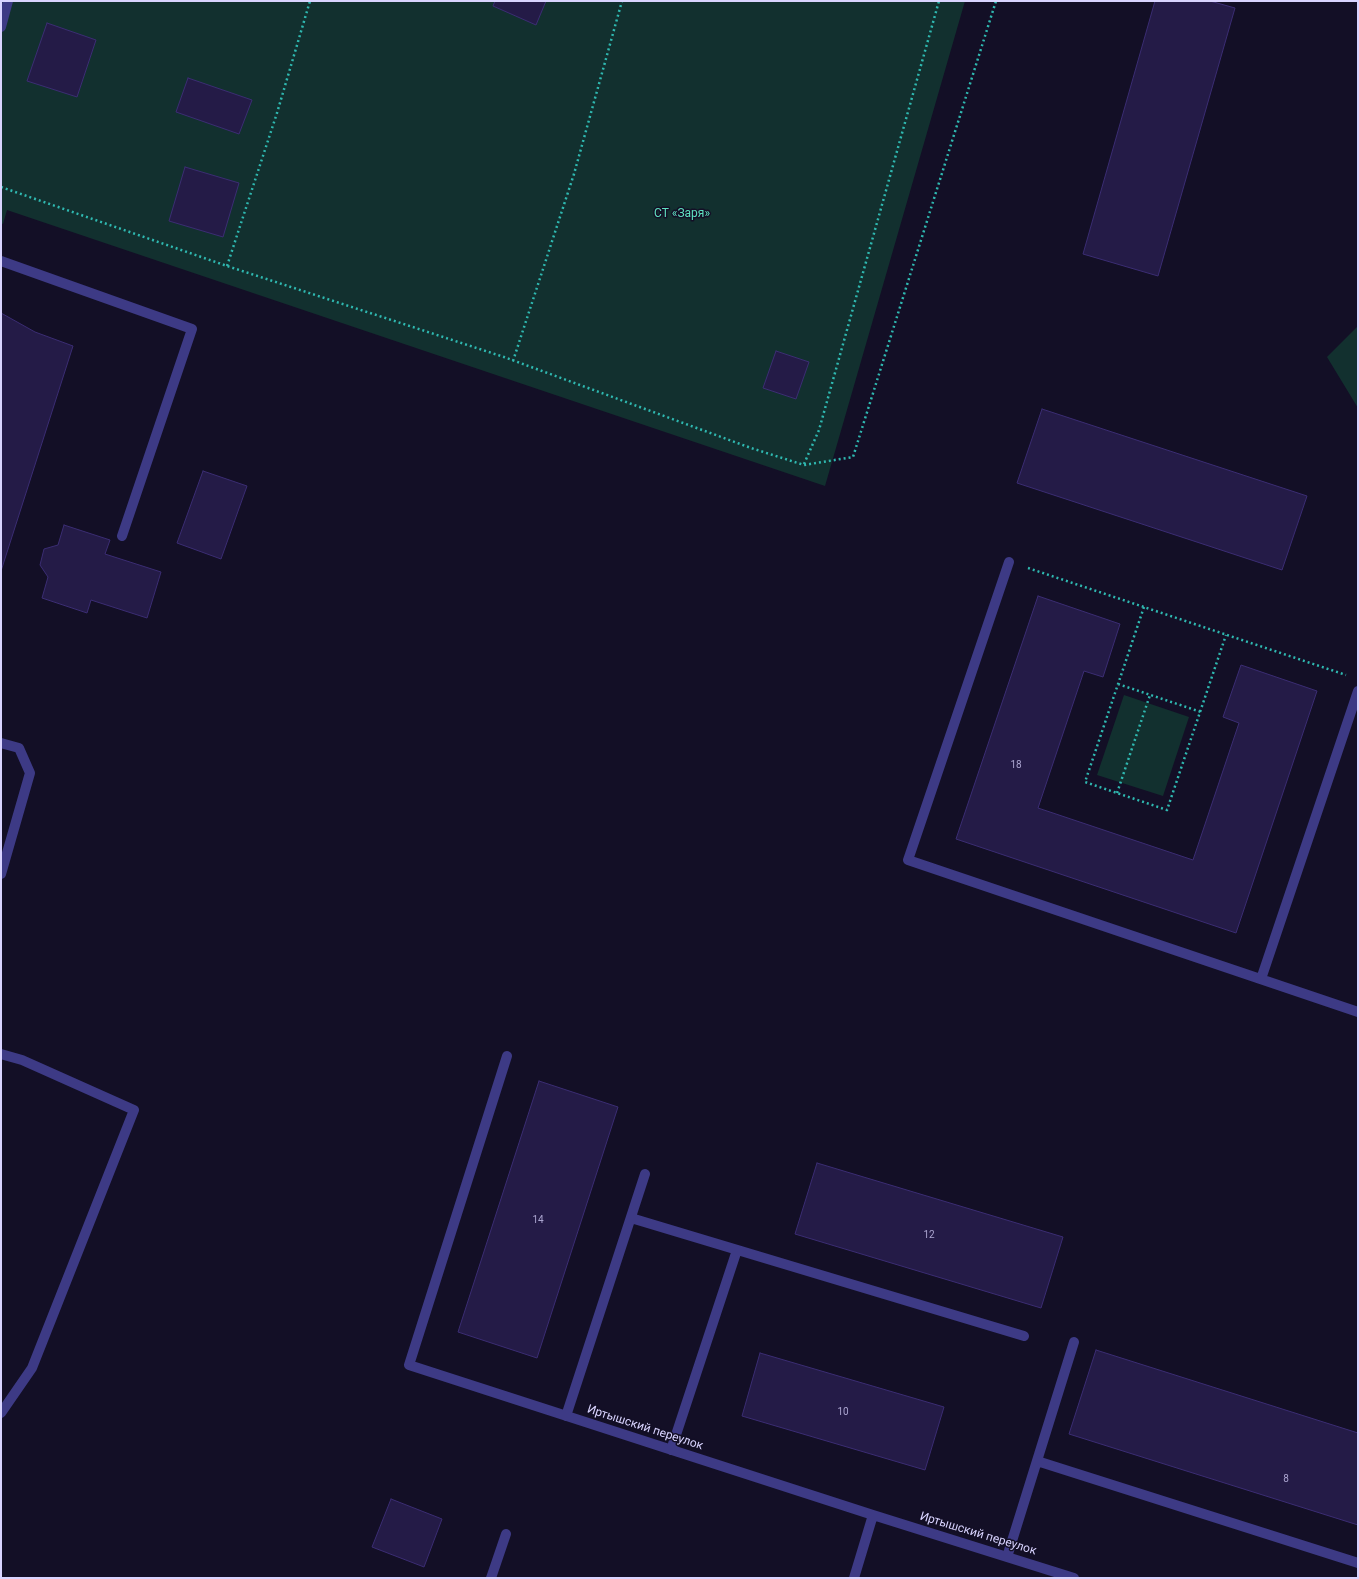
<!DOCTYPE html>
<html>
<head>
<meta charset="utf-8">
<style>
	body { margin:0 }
	#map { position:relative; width:1359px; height:1579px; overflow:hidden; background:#130f26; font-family:Roboto,sans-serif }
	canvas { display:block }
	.frame { position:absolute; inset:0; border:2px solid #d9d4ff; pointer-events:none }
</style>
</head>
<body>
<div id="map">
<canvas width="1359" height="1579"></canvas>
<div class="frame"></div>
</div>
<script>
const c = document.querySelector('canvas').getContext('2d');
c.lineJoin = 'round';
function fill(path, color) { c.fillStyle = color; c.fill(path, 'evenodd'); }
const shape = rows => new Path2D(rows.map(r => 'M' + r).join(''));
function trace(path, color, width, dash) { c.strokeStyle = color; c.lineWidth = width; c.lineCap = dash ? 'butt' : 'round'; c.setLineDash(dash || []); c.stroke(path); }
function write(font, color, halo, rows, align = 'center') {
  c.font = font + ' Roboto,sans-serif'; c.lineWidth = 3; c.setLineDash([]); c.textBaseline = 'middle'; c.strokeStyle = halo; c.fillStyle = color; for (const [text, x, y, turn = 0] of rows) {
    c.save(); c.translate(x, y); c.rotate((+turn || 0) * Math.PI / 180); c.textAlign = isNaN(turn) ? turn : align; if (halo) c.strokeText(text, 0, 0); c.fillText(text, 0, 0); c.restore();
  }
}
const green = shape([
	[1,1,965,1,825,486,7,210,3,224,1,223],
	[1358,326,1358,408,1327,357],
	[1124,695,1189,717,1163,796,1097,775]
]);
const building = shape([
	[495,1,546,1,536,25,493,6,495,1],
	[1155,1,1210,1,1235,8,1158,276,1083,254,1155,1],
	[47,23,96,40,77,97,27,81,47,23],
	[188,78,252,100,239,134,176,112,188,78],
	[185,167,239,183,223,237,169,221,185,167],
	[1,313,35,332,73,346,1,571,1,313],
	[776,351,809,362,796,399,763,388,776,351],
	[1042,409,1307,496,1282,570,1017,483,1042,409],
	[203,471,247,486,221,559,177,543,203,471],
	[64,525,110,540,105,554,161,572,147,618,91,600,87,613,42,598,48,577,40,565,44,549,58,545,64,525],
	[1038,596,1120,624,1103,677,1084,671,1038,808,1193,860,1239,723,1223,717,1241,665,1317,691,1236,933,956,839,1038,596],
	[539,1081,618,1107,537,1358,458,1332,539,1081],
	[817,1163,1063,1237,1041,1308,795,1234,817,1163],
	[1096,1350,1358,1433,1358,1525,1069,1434,1096,1350],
	[760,1353,944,1407,925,1470,742,1416,760,1353],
	[391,1499,442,1519,424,1567,372,1547,391,1499]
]);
const path = shape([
	[1,187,227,266,504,357,751,448,804,465,853,457,996,1],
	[227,266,277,113,310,1],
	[513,361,574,174,622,1],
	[804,464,819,430,939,1],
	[1028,568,1346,675],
	[1144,607,1085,782,1117,793,1167,810,1226,635],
	[1118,684,1201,712],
	[1117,793,1150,695]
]);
const minor = shape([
	[1,27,8,1],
	[1,261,192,329,122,536],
	[1009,562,908,860,1358,1012],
	[1,743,19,748,30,773,1,874],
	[1261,979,1358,691],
	[1,1054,22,1060,134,1110,32,1368,1,1413],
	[507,1056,409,1365,873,1515,1074,1578],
	[631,1218,1024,1336],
	[566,1416,645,1174],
	[671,1450,737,1250],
	[1037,1461,1358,1563],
	[1007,1557,1074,1342],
	[491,1578,506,1534],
	[854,1578,873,1515]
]);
const numberNames = [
	["18",1016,765],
	["14",538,1220],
	["12",929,1235],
	["10",843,1412],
	["8",1286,1479]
];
const parkNames = [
	["СТ «Заря»",682,214]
];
const streetNames = [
	["Иртышский переулок",645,1428,18],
	["Иртышский переулок",978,1534,17]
];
fill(green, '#12302f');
fill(building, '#241b47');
trace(building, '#3b2d73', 1);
trace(path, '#2fb8b0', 2.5, [2, 3]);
trace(minor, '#3d3a85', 10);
write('10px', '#aca6d1', null, numberNames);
write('12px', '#5fe0c0', '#130f26', parkNames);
write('12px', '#d9d4ff', '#130f26', streetNames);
</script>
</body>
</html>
